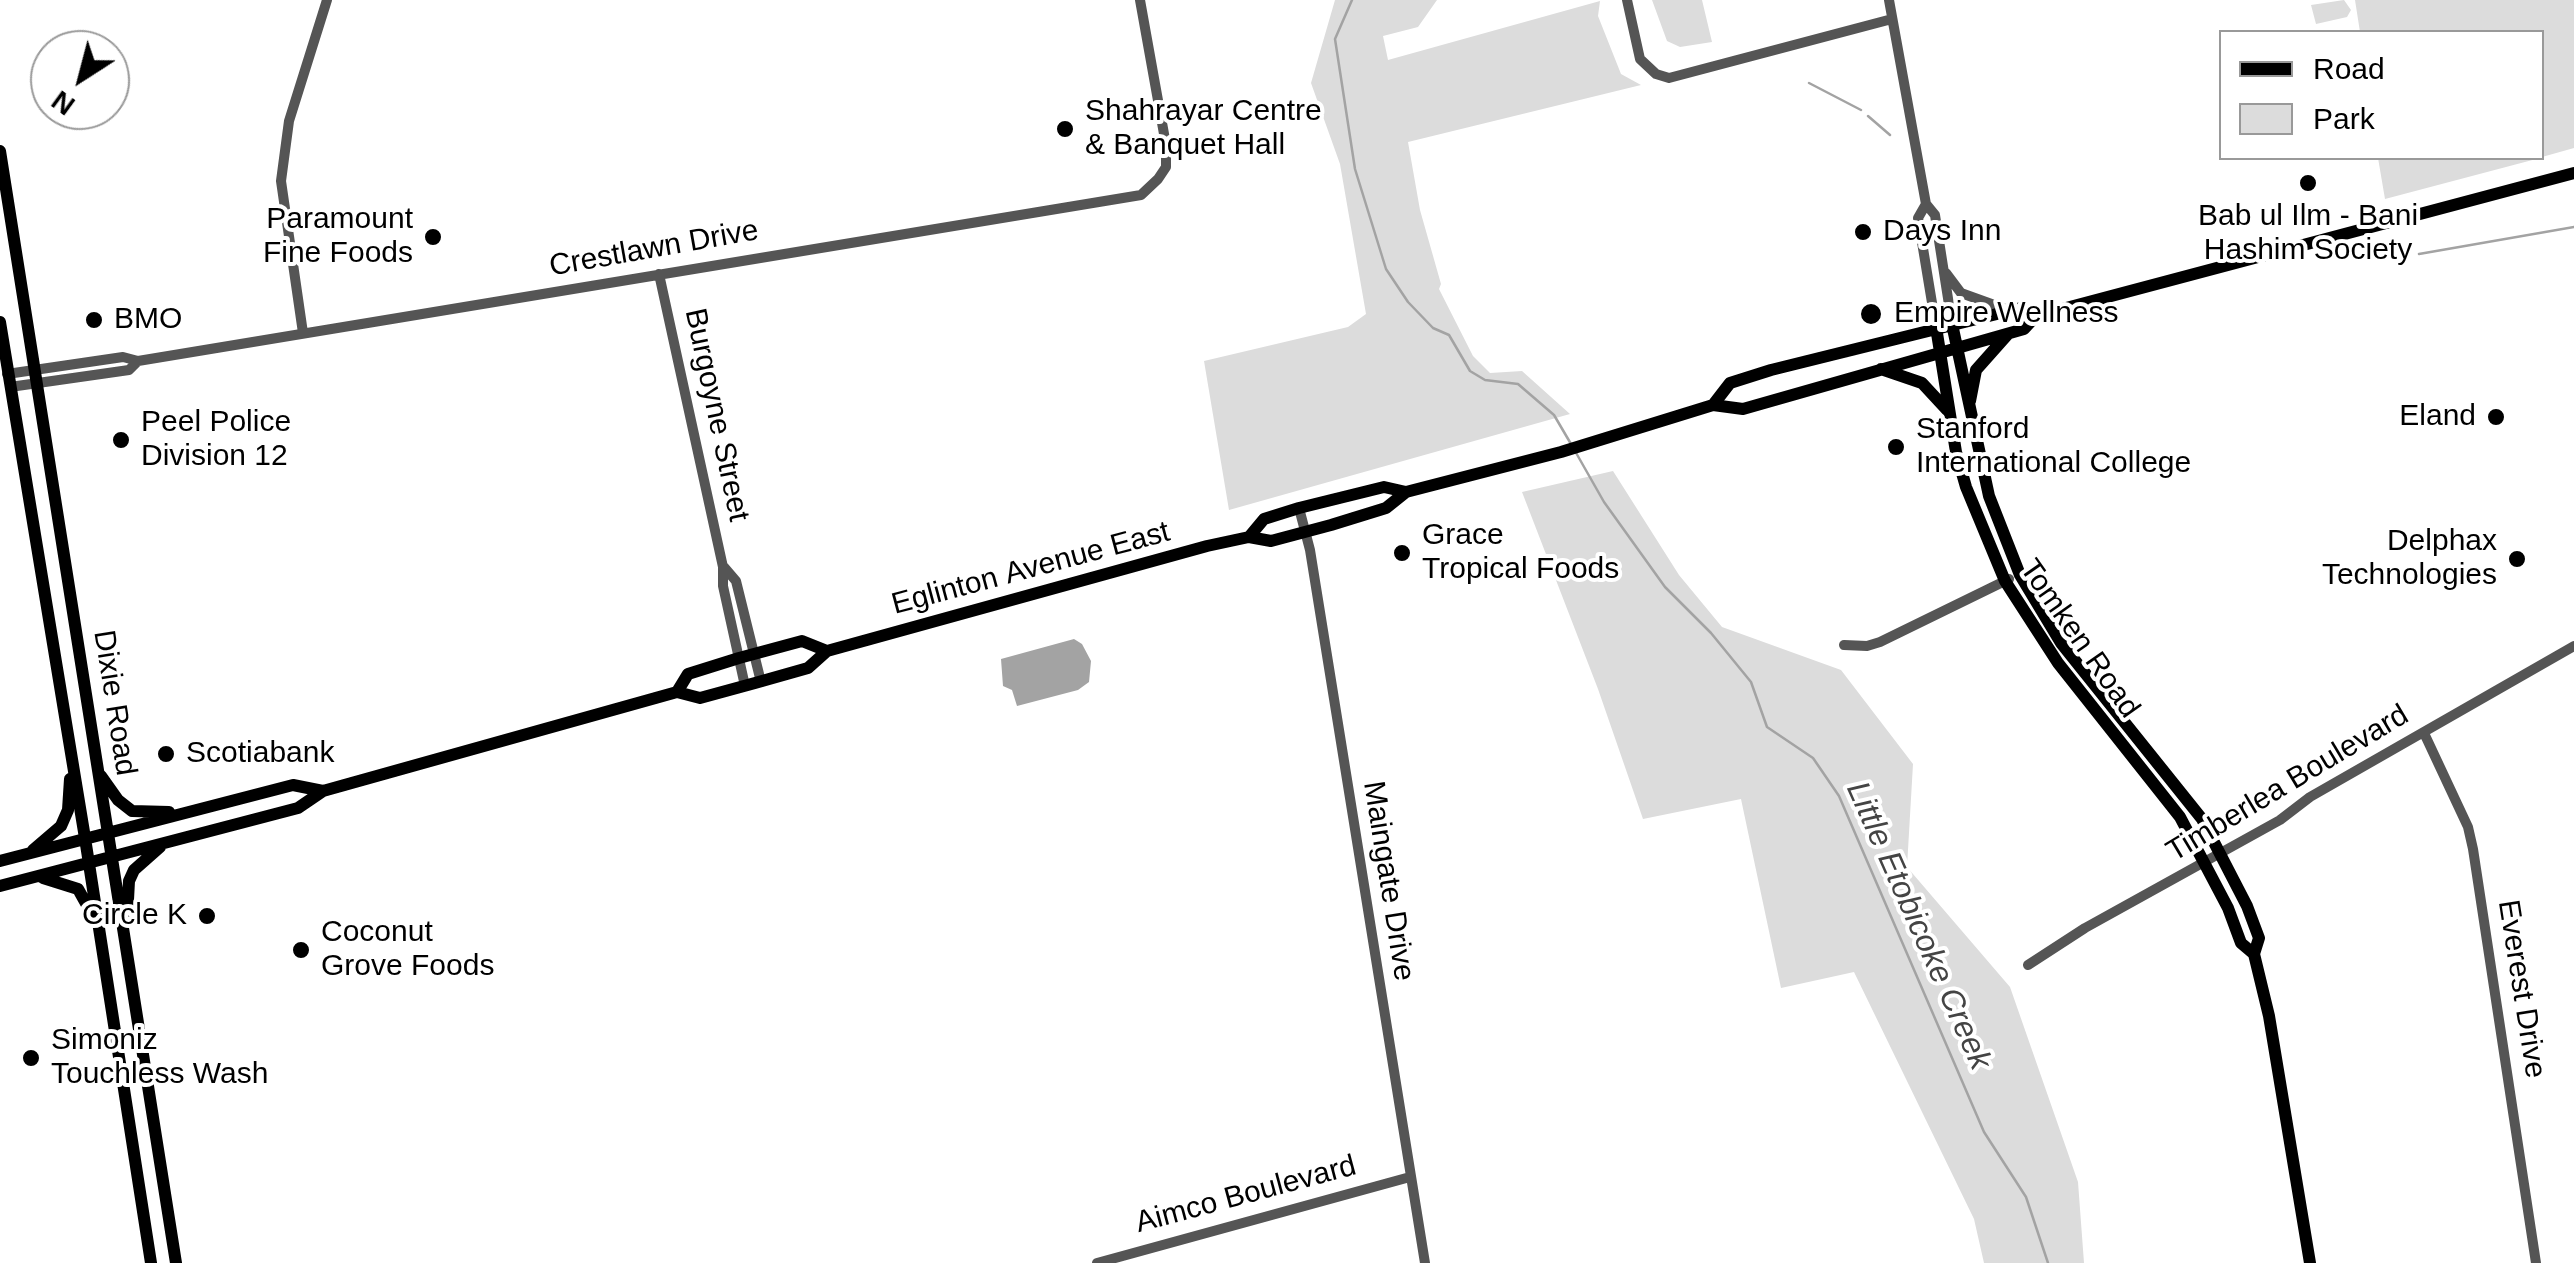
<!DOCTYPE html>
<html>
<head>
<meta charset="utf-8">
<style>
	body { margin:0 }
	#map { position:relative; width:2574px; height:1263px; overflow:hidden; background:#fff; font-family:Arial,sans-serif }
	canvas { display:block }
	.legend { position:absolute; left:2219px; top:30px; width:325px; height:130px; box-sizing:border-box; background:#fff; border:2px solid #999; margin:0; padding:12px 18px; list-style:none; font-size:30px; color:#000 }
	.legend li { display:flex; align-items:center; gap:20px; height:50px }
	.legend b { width:50px; border:2px solid #999 }
	.north { position:absolute; left:30px; top:30px; width:100px; height:100px; box-sizing:border-box; background:#fff; border:2px solid #999; border-radius:50%; rotate:216deg; font-size:28px; font-weight:700; line-height:40px; text-align:center; color:#000 }
	.north::after { content:''; display:block; margin:auto; width:35px; height:45px; background:#000; clip-path:polygon(50% 0,100% 100%,50% 72%,0 100%) }
</style>
</head>
<body>
<div id="map">
<canvas width="2574" height="1263"></canvas>
<ul class="legend">
<li><b style="height:12px;background:#000"></b>Road</li>
<li><b style="height:28px;background:#dcdcdc"></b>Park</li>
</ul>
<div class="north">N</div>
</div>
<script>
const c = document.querySelector('canvas').getContext('2d');
c.lineJoin = 'round';
function fill(path, color) { c.fillStyle = color; c.fill(path, 'evenodd'); }
const shape = rows => new Path2D(rows.map(r => 'M' + r).join(''));
function trace(path, color, width, dash) { c.strokeStyle = color; c.lineWidth = width; c.lineCap = dash ? 'butt' : 'round'; c.setLineDash(dash || []); c.stroke(path); }
function write(font, color, halo, rows, align = 'center') {
  c.font = font + ' Arial,sans-serif'; c.lineWidth = 8; c.setLineDash([]); c.textBaseline = 'middle'; c.strokeStyle = halo; c.fillStyle = color; for (const [text, x, y, turn = 0] of rows) {
    c.save(); c.translate(x, y); c.rotate((+turn || 0) * Math.PI / 180); c.textAlign = isNaN(turn) ? turn : align; if (halo) c.strokeText(text, 0, 0); c.fillText(text, 0, 0); c.restore();
  }
}
const green = shape([
	[1335,0,1437,0,1418,27,1383,36,1388,60,1600,1,1598,16,1621,74,1641,85,1408,142,1420,210,1441,284,1439,289,1473,356,1490,373,1522,371,1570,414,1229,510,1204,361,1348,327,1366,314,1340,164,1311,83],
	[1652,0,1702,0,1712,42,1680,47,1667,41],
	[2344,0,2351,10,2347,17,2316,24,2311,5],
	[2355,0,2574,0,2574,148,2542,157,2542,32,2360,32],
	[2378,158,2540,158,2385,199],
	[1613,471,1679,575,1722,627,1841,670,1913,764,1907,867,2010,987,2078,1182,2084,1263,1984,1263,1974,1219,1854,972,1781,988,1741,799,1643,819,1598,689,1522,492]
]);
const water = shape([
	[1074,639,1082,644,1091,661,1089,682,1078,690,1017,706,1012,690,1003,686,1001,659]
]);
const stream = shape([
	[1352,0,1335,39,1355,169,1386,269,1408,302,1433,328,1449,335,1470,371,1485,380,1518,384,1554,415,1571,444],
	[1809,83,1861,110],
	[1868,116,1890,135],
	[2419,254,2574,227],
	[1575,451,1604,502,1665,587,1711,633,1751,682,1767,727,1813,758,1839,796,1984,1132,2026,1197,2048,1263]
]);
const minor = shape([
	[1627,0,1640,59,1656,74,1669,78,1892,19],
	[1889,0,1926,204,1935,215,1952,324],
	[1926,204,1918,218,1936,327],
	[1946,273,1961,293,2011,311],
	[659,274,723,567,723,586,745,686],
	[303,333,281,181,289,121,327,0],
	[7,374,123,357,138,361,1141,195,1158,179,1166,167,1166,145,1140,0],
	[10,387,129,370,138,361],
	[1299,508,1310,550,1425,1263],
	[724,567,736,581,761,682],
	[1844,645,1867,646,1880,642,2009,579],
	[2424,733,2468,827,2473,849,2536,1263],
	[2028,965,2085,928,2280,820,2310,797,2574,646],
	[1097,1263,1410,1177]
]);
const major = shape([
	[0,151,176,1263],
	[0,322,85,838,151,1263],
	[1952,324,1989,496,2020,575,2061,643,2202,819,2247,906,2259,938,2254,954,2269,1016,2310,1263],
	[1936,327,1956,452,1966,487,2005,581,2058,663,2180,817,2228,908,2241,943,2254,954],
	[1881,369,1922,383,1947,410],
	[1970,401,1976,370,2008,334],
	[1713,405,1730,383,1771,370,2021,308,2036,316],
	[1249,537,1264,519,1299,508,1384,487,1406,492],
	[677,692,688,674,739,658,802,641,827,651],
	[101,776,118,800,132,811,169,812],
	[33,850,61,826,68,810,70,779],
	[0,861,293,785,323,791],
	[43,878,78,889,92,914],
	[0,886,298,808,323,791,677,692,700,698,755,683,808,668,827,651,1207,546,1249,537,1271,541,1331,525,1386,508,1406,492,1561,452,1713,405,1743,409,2024,329,2036,316,2574,173],
	[127,919,129,881,134,870,160,847]
]);
const markers = [
	[1065,129,10,"#000"],
	[2308,183,10,"#000"],
	[1863,232,10,"#000"],
	[433,237,10,"#000"],
	[1871,314,12,"#000"],
	[94,320,10,"#000"],
	[2496,417,10,"#000"],
	[121,440,10,"#000"],
	[1896,447,10,"#000"],
	[1402,553,10,"#000"],
	[2517,559,10,"#000"],
	[166,754,10,"#000"],
	[207,916,10,"#000"],
	[301,950,10,"#000"],
	[31,1058,10,"#000"]
];
const poiNames = [
	["Shahrayar Centre",1085,112],
	["& Banquet Hall",1085,146],
	["Bab ul Ilm - Bani",2308,217,"center"],
	["Hashim Society",2308,251,"center"],
	["Paramount",413,220,"right"],
	["Fine Foods",413,254,"right"],
	["Days Inn",1883,232],
	["Empire Wellness",1894,314],
	["BMO",114,320],
	["Eland",2476,417,"right"],
	["Peel Police",141,423],
	["Division 12",141,457],
	["Stanford",1916,430],
	["International College",1916,464],
	["Grace",1422,536],
	["Tropical Foods",1422,570],
	["Delphax",2497,542,"right"],
	["Technologies",2497,576,"right"],
	["Scotiabank",186,754],
	["Circle K",187,916,"right"],
	["Coconut",321,933],
	["Grove Foods",321,967],
	["Simoniz",51,1041],
	["Touchless Wash",51,1075]
];
const streetNames = [
	["Crestlawn Drive",654,249,-10],
	["Burgoyne Street",716,415,78],
	["Eglinton Avenue East",1031,569,-15],
	["Tomken Road",2079,639,55],
	["Dixie Road",114,703,81],
	["Timberlea Boulevard",2288,784,-31],
	["Maingate Drive",1388,881,81],
	["Everest Drive",2521,989,81],
	["Aimco Boulevard",1246,1195,-15]
];
const waterNames = [
	["Little Etobicoke Creek",1918,926,66]
];
fill(green, '#dcdcdc');
fill(water, '#a3a3a3');
trace(stream, '#a3a3a3', 2.5);
trace(minor, '#555', 10);
trace(major, '#000', 12);
for (const [x, y, r, color] of markers) { const dot = new Path2D(); dot.arc(x, y, r, 0, 2 * Math.PI); c.fillStyle = color; c.fill(dot); trace(dot, '#fff', 4); }
write('30px', '#000', '#fff', poiNames, 'left');
write('30px', '#000', '#fff', streetNames);
write('italic 32px', '#444', '#fff', waterNames);
</script>
</body>
</html>
